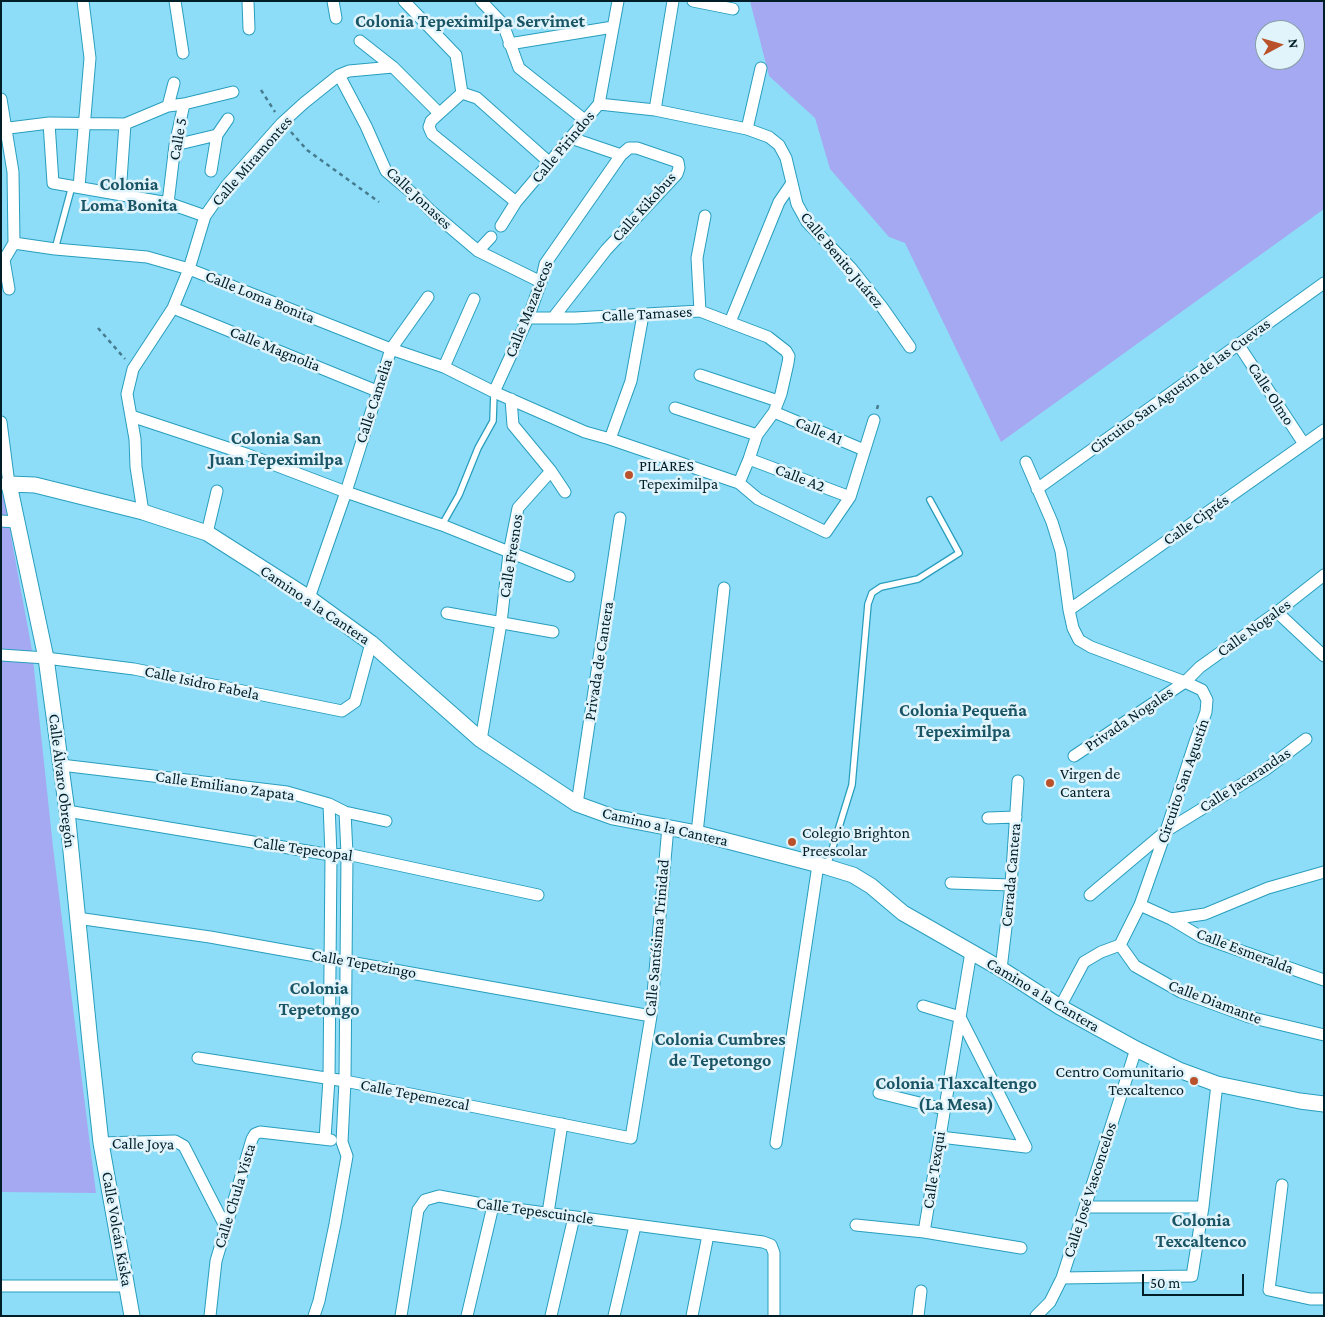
<!DOCTYPE html>
<html>
<head>
<meta charset="utf-8">
<style>
	body { margin:0 }
	#map { position:relative; width:1325px; height:1317px; overflow:hidden; background:#8dddf8; font-family:"Crimson Pro",serif }
	canvas { display:block }
	.frame { position:absolute; inset:0; border:2px solid #001e28; pointer-events:none }
	.north { position:absolute; left:1255px; top:20px; width:50px; height:50px; box-sizing:border-box; background:#e2f4fb; border:1px solid #889ea7; border-radius:50%; rotate:84deg; font-size:14px; font-weight:700; line-height:20px; text-align:center; color:#001e28 }
	.north::after { content:''; display:block; margin:auto; width:18px; height:22px; background:#b9522a; clip-path:polygon(50% 0,100% 100%,50% 72%,0 100%) }
	.scale { position:absolute; left:1142px; top:1274px; width:102px; height:22px; box-sizing:border-box; border:2px solid #001e28; border-top:0; padding-left:6px; font-size:15px; line-height:18px; white-space:nowrap; color:#001e28; -webkit-text-stroke:4px #e2f4fb; paint-order:stroke }
</style>
</head>
<body>
<div id="map">
<canvas width="1325" height="1317"></canvas>
<div class="frame"></div>
<div class="north">N</div>
<div class="scale">50 m</div>
</div>
<script>
const c = document.querySelector('canvas').getContext('2d');
c.lineJoin = 'round';
function fill(path, color) { c.fillStyle = color; c.fill(path, 'evenodd'); }
const shape = rows => new Path2D(rows.map(r => 'M' + r).join(''));
function trace(path, color, width, dash) { c.strokeStyle = color; c.lineWidth = width; c.lineCap = dash ? 'butt' : 'round'; c.setLineDash(dash || []); c.stroke(path); }
function write(font, color, halo, rows, align = 'center') {
  c.font = font + ' "Crimson Pro",serif'; c.lineWidth = 5; c.setLineDash([]); c.textBaseline = 'middle'; c.strokeStyle = halo; c.fillStyle = color; for (const [text, x, y, turn = 0] of rows) {
    c.save(); c.translate(x, y); c.rotate((+turn || 0) * Math.PI / 180); c.textAlign = isNaN(turn) ? turn : align; if (halo) c.strokeText(text, 0, 0); c.fillText(text, 0, 0); c.restore();
  }
}
const green = shape([
	[750,1,1324,1,1324,209,1001,442,905,243,889,237,830,169,815,118,769,76],
	[1265,30,1295,30,1295,60,1265,60],
	[1,482,32,650,53,847,96,1193,1,1192]
]);
const path = shape([
	[261,90,275,112],
	[291,132,307,150,379,202],
	[98,328,125,359],
	[877,409,879,402]
]);
const service = shape([
	[55,249,72,186],
	[442,525,459,495,478,448,493,421,494,392],
	[827,866,852,785,868,604,872,593,881,587,918,579,959,553,930,500]
]);
const minor = shape([
	[175,1,183,53],
	[248,1,249,29],
	[333,1,336,18],
	[404,1,456,55,462,93],
	[481,1,503,24,519,68,586,121],
	[693,1,733,9],
	[360,41,393,67,439,113],
	[509,44,613,27],
	[339,75,366,126,386,171,419,199,432,212,478,251,541,282],
	[462,93,431,121,429,127,432,134,516,202],
	[462,93,477,98,550,163],
	[1,99,13,172,14,243,4,260,9,289],
	[599,104,655,110,747,129,769,137,779,145,786,158,797,204,807,222,851,268,882,307,910,347],
	[168,106,174,83],
	[655,110,673,1],
	[49,123,53,183,168,203,205,216],
	[1,129,49,123,125,124,168,106,184,104,233,92],
	[747,129,761,68],
	[571,138,621,155],
	[175,145,217,135],
	[211,171,217,135,228,119],
	[79,187,90,58,83,1],
	[120,194,125,124],
	[168,203,175,145,184,104],
	[501,226,516,202,599,104,618,1],
	[14,243,55,249,147,257,189,269,391,349,444,367,494,392,585,432,610,439,739,483,758,499,826,532,850,497,874,420],
	[478,251,491,237],
	[173,308,377,391],
	[700,311,697,258,705,216],
	[528,318,575,318,700,311,768,337,786,351,789,356,788,363,781,394,774,412,757,435,749,459,739,483],
	[730,322,779,202,792,183],
	[1238,344,1304,444],
	[444,367,474,299],
	[700,375,778,401],
	[494,392,528,318,541,282,545,264,621,155,629,148,637,148,678,162,679,168,677,174,606,250,553,318],
	[511,399,513,425,551,471,565,492],
	[675,408,757,435],
	[774,412,864,450],
	[131,416,246,454,346,492,442,525,569,576],
	[1,422,9,484,1,484],
	[610,439,631,381,643,315],
	[749,459,850,497],
	[1026,462,1052,522,1061,551,1069,610,1073,628,1079,640,1091,647,1185,682,1202,690,1207,700,1206,712,1195,742,1166,831,1140,905,1120,945,1101,952,1084,962,1060,1007],
	[1037,489,1324,283],
	[143,512,136,467,135,439,127,394,133,369,173,308,189,269,205,216,227,185,282,123,304,103,339,75,349,71,393,67],
	[1,521,16,522],
	[207,533,217,491],
	[309,598,346,492,391,349,428,297],
	[1069,610,1324,430],
	[1277,612,1324,656],
	[447,613,553,632],
	[1,655,46,658,134,669,342,711,355,702,371,643],
	[481,740,501,623,509,553,518,508,551,471],
	[1074,756,1185,682,1200,667,1277,612,1324,575],
	[61,765,287,792,329,804,345,812,386,821],
	[577,804,620,518],
	[67,811,331,855,347,854,538,895],
	[988,818,1016,817],
	[697,833,724,588],
	[951,883,1011,885],
	[1090,895,1166,831,1265,770,1306,739],
	[1140,905,1171,919,1201,937,1324,980],
	[77,918,210,937,651,1016],
	[1171,919,1205,914,1268,888,1324,872],
	[1120,945,1135,966,1181,992,1249,1017,1324,1035],
	[1001,969,1011,885,1018,781],
	[923,1006,960,1017,1026,1147],
	[198,1058,345,1081,631,1138,651,1016,668,827],
	[879,1093,944,1109],
	[940,1137,1026,1147],
	[325,1139,329,1079,331,855,329,804],
	[101,1143,175,1141,184,1146,225,1226],
	[776,1143,818,865],
	[1282,1185,1269,1290,1310,1299,1324,1299],
	[1085,1207,1203,1207],
	[548,1213,562,1124],
	[856,1225,924,1232,1021,1248],
	[924,1232,971,952],
	[1062,1278,1192,1276,1203,1207,1217,1084],
	[1,1286,127,1286],
	[210,1316,216,1261,252,1139,255,1134,260,1132,331,1140],
	[314,1316,319,1301,335,1224,347,1156,342,1142,345,1081,347,854,345,812],
	[401,1316,418,1210,425,1200,439,1196,493,1206,763,1242,771,1245,774,1253,774,1316],
	[467,1316,493,1206],
	[551,1316,574,1217],
	[614,1316,635,1226],
	[692,1316,708,1235],
	[918,1316,921,1291],
	[1036,1316,1050,1302,1062,1278,1136,1049]
]);
const tertiary = shape([
	[132,1316,101,1143,90,1042,67,811,46,658,9,484,35,485,143,512,207,533,309,598,371,643,481,740,577,804,613,817,697,833,827,867,853,875,871,886,903,913,1001,969,1060,1007,1136,1049,1179,1070,1217,1084,1300,1101,1324,1104]
]);
const markers = [
	[629,475,5,"#b9522a"],
	[1050,783,5,"#b9522a"],
	[792,842,5,"#b9522a"],
	[1194,1081,5,"#b9522a"]
];
const streetNames = [
	["Calle 5",178,139,-80],
	["Calle Pirindos",563,147,-50],
	["Calle Miramontes",252,161,-49],
	["Calle Jonases",419,198,43],
	["Calle Kikobus",644,207,-48],
	["Calle Benito Juárez",842,260,50],
	["Calle Loma Bonita",260,297,22],
	["Calle Mazatecos",529,309,-68],
	["Calle Tamases",647,314,-3],
	["Calle Magnolia",275,349,22],
	["Circuito San Agustín de las Cuevas",1180,386,-36],
	["Calle Olmo",1271,394,57],
	["Calle Camelia",374,401,-72],
	["Calle A1",819,431,23],
	["Calle A2",800,478,21],
	["Calle Ciprés",1196,520,-35],
	["Calle Fresnos",511,556,-81],
	["Camino a la Cantera",315,605,34],
	["Calle Nogales",1254,628,-36],
	["Privada de Cantera",599,661,-81],
	["Calle Isidro Fabela",202,683,12],
	["Privada Nogales",1129,719,-34],
	["Calle Jacarandas",1245,780,-33],
	["Calle Álvaro Obregón",62,781,83],
	["Circuito San Agustín",1183,781,-71],
	["Calle Emiliano Zapata",225,786,8],
	["Camino a la Cantera",665,827,13],
	["Calle Tepecopal",303,849,8],
	["Cerrada Cantera",1011,875,-85],
	["Calle Santísima Trinidad",657,938,-85],
	["Calle Esmeralda",1245,951,21],
	["Calle Tepetzingo",364,964,10],
	["Camino a la Cantera",1043,995,31],
	["Calle Diamante",1215,1002,21],
	["Calle Tepemezcal",415,1095,11],
	["Calle Joya",143,1144,1],
	["Calle Texqui",934,1170,-81],
	["Calle José Vasconcelos",1090,1190,-72],
	["Calle Chula Vista",235,1196,-73],
	["Calle Tepescuincle",535,1211,8],
	["Calle Volcán Kiska",117,1229,80]
];
const poiNames = [
	["PILARES",639,466],
	["Tepeximilpa",639,484],
	["Virgen de",1060,774],
	["Cantera",1060,792],
	["Colegio Brighton",802,833],
	["Preescolar",802,851],
	["Centro Comunitario",1184,1072,"right"],
	["Texcaltenco",1184,1090,"right"]
];
const neighbourhoodNames = [
	["Colonia Tepeximilpa Servimet",470,21],
	["Colonia",129,184],
	["Loma Bonita",129,205],
	["Colonia San",276,438],
	["Juan Tepeximilpa",276,459],
	["Colonia Pequeña",963,710],
	["Tepeximilpa",963,731],
	["Colonia",319,988],
	["Tepetongo",319,1009],
	["Colonia Cumbres",720,1039],
	["de Tepetongo",720,1060],
	["Colonia Tlaxcaltengo",956,1083],
	["(La Mesa)",956,1104],
	["Colonia",1201,1220],
	["Texcaltenco",1201,1241]
];
fill(green, '#a5a9f1');
trace(service, '#289ebd', 8);
trace(minor, '#289ebd', 13);
trace(tertiary, '#289ebd', 17);
trace(path, '#467c8f', 2.5, [4, 4]);
trace(service, '#fff', 5.5);
trace(minor, '#fff', 11);
trace(tertiary, '#fff', 15);
for (const [x, y, r, color] of markers) { const dot = new Path2D(); dot.arc(x, y, r, 0, 2 * Math.PI); c.fillStyle = color; c.fill(dot); trace(dot, '#e2f4fb', 2); }
write('16px', '#001e28', '#e2f4fb', streetNames);
write('16px', '#001e28', '#e2f4fb', poiNames, 'left');
write('bold 18px', '#1a5566', '#e2f4fb', neighbourhoodNames);
</script>
</body>
</html>
